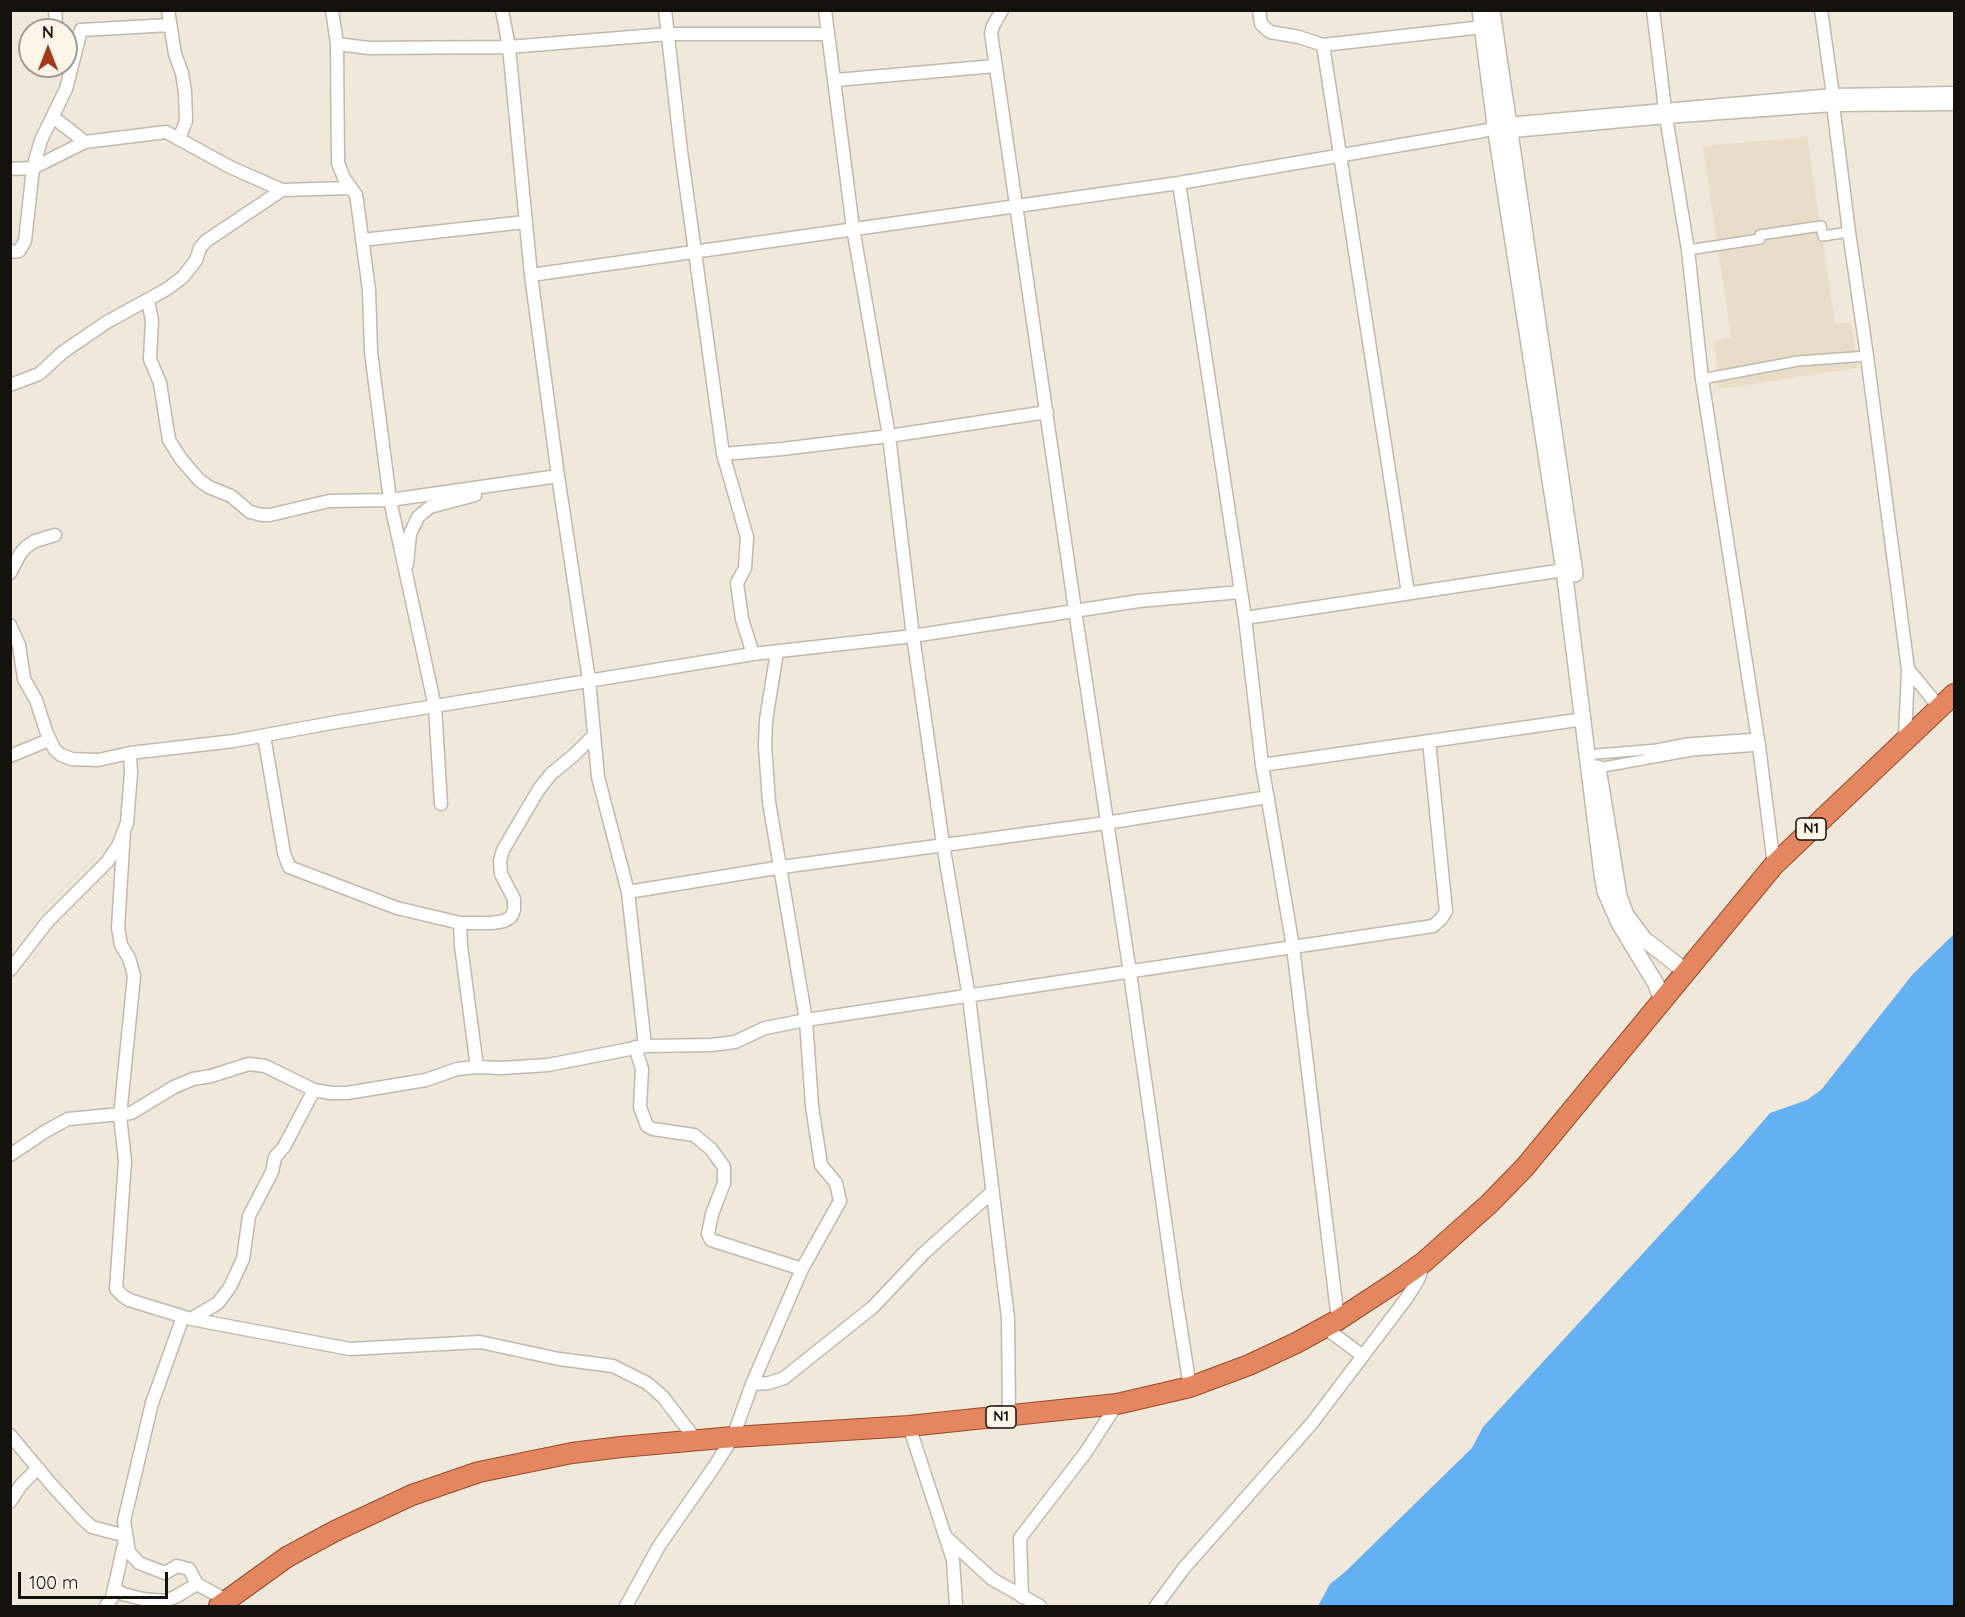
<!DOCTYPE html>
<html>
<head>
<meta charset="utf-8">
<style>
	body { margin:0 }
	#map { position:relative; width:1965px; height:1617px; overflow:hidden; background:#efe8db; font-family:Quicksand,sans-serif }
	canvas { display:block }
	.frame { position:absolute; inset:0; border:12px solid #14120d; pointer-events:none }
	.north { position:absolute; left:18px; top:18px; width:60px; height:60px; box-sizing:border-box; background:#fdf6e8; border:2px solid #a09b90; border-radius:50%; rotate:0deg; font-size:16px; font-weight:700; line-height:24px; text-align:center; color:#14120d }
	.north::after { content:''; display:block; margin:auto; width:21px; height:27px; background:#a13b17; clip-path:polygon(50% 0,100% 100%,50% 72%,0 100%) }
	.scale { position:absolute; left:18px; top:1572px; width:150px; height:27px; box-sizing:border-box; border:3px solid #14120d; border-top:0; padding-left:8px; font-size:18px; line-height:21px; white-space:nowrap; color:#14120d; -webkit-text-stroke:4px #fdf6e8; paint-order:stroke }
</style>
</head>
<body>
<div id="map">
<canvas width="1965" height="1617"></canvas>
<div class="frame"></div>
<div class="north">N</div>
<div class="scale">100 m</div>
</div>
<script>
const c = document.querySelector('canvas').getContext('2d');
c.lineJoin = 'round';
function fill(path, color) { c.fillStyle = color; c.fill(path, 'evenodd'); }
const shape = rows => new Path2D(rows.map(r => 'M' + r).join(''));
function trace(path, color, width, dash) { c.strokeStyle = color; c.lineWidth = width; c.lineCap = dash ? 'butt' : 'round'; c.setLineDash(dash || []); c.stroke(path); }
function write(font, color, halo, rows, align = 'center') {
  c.font = font + ' Quicksand,sans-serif'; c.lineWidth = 6; c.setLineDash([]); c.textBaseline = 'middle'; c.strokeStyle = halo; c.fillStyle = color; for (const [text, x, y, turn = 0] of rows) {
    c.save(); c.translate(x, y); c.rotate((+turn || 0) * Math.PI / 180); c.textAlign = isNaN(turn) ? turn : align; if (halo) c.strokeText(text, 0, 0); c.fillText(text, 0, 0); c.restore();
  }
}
const built = shape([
	[1807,137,1835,324,1851,322,1858,368,1719,389,1714,340,1731,337,1703,146]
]);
const water = shape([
	[1954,934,1954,1606,1318,1606,1330,1584,1345,1572,1472,1448,1483,1427,1739,1149,1770,1113,1807,1100,1821,1090,1913,974]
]);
const pedestrian = shape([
	[1688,250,1760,239,1760,235,1821,226,1823,236,1849,232],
	[1702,379,1798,361,1867,356],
	[1597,754,1657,749,1687,743,1758,738],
	[1598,768,1692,751,1759,746]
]);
const minor = shape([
	[55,10,56,24],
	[168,10,175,54,182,73,185,92,186,121,179,139],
	[502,10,509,47,531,275,558,476,589,680,598,777,628,892,645,1046],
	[665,10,681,151,723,454,747,537,745,568,737,583,742,619,753,654],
	[825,10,853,228,889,436,913,636,943,844,969,997,1008,1318,1009,1416],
	[1002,10,993,26,991,33,1075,610,1130,973,1176,1298,1190,1387],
	[1259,10,1261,24,1270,32,1299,37,1323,45,1483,27],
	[1653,10,1666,117,1688,250,1702,379,1759,746,1774,865],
	[1821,10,1833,95,1833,105,1849,232,1867,356,1908,669,1905,739],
	[337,44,369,48,509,47,668,34,828,34],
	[1323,45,1408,593],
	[836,80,995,66],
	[53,117,85,142],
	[1502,132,1666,117,1833,105,1954,104],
	[10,169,33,168,41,140,66,89,81,30,170,25],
	[1179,183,1245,618,1262,765,1293,947,1338,1320],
	[362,240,525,222],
	[10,252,19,251,25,241,33,168,85,142,166,132,230,167,282,190,350,188],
	[531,275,1179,183,1483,131,1507,124,1833,95,1954,93],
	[148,301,152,320,150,359,160,383,169,440,181,459,199,480,209,487,231,496,250,512,262,515,270,515,329,501,390,500,371,352,369,290,357,201,356,195,344,178,338,163,337,44,332,10],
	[10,385,39,374,63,352,107,322,167,289,183,277,196,260,200,248,206,241,282,190],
	[723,454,782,449,889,436,1047,412],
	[407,564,410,534,418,517,430,507,475,495],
	[10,573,20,554,26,547,35,541,55,535],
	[1245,618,1564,570],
	[10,625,19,645,24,679,36,700,47,734,55,750,61,755,72,759,98,760,130,753,234,741,331,723,753,654,913,636,1139,601,1240,592],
	[1908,669,1939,707],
	[264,736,284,853,289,867,397,908,460,923,492,923,504,921,511,917,514,910,514,899,501,874,500,861,503,850,539,789,551,774,574,755,594,735],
	[10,756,49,740],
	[1262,765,1584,719],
	[441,804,435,707,390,500,558,476],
	[124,831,118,928,121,945,129,958,134,976,120,1116,125,1161,116,1289,123,1296,129,1300,191,1319,350,1349,480,1342,559,1359,613,1366,647,1383,663,1397,696,1440],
	[628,892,782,867,1106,823,1268,797],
	[460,923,461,946,477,1067],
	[10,970,48,921,107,862,118,846,127,823,131,773,130,753],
	[635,1047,642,1069,640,1107,647,1126,653,1129,694,1135,711,1149,724,1167,724,1183,712,1214,708,1234,711,1240,802,1269],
	[10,1155,46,1131,68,1119,131,1113,174,1087,193,1079,211,1076,249,1064,265,1066,314,1090,331,1093,347,1093,426,1080,457,1069,477,1067,501,1068,548,1065,645,1046,711,1045,735,1042,765,1028,806,1020,1433,926,1441,919,1446,911,1429,741],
	[183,1317,152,1403,124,1521,129,1552,139,1563,165,1573,177,1566,189,1569,197,1584,226,1600],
	[191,1319,218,1303,230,1287,243,1259,249,1216,272,1172,275,1157,284,1147,314,1090],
	[1324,1327,1363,1356],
	[752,1384,769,1383,784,1378,873,1307,924,1253,992,1192],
	[909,1426,953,1560,956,1606],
	[10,1435,51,1484,82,1518,92,1527,126,1536],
	[10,1502,21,1485,38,1468],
	[947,1538,992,1579,1040,1606],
	[114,1588,123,1594,143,1599,165,1601,177,1596,197,1584],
	[1022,1597,1020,1538,1086,1452,1117,1404],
	[106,1606,112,1598,125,1540],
	[626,1606,659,1546,714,1467,733,1437,752,1384,802,1269,840,1201,836,1183,821,1165,812,1106,806,1020,769,802,765,746,766,720,777,652],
	[1156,1606,1184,1568,1312,1423,1406,1299,1418,1280,1424,1263]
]);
const tertiary = shape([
	[1480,10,1496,132,1564,570,1602,874,1605,891,1619,923,1656,984,1662,1000],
	[1492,10,1575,574],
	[1598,768,1619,896,1626,915,1644,939,1685,971]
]);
const trunk = shape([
	[219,1606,287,1557,335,1531,412,1495,479,1472,572,1453,621,1447,733,1437,909,1426,1117,1404,1190,1387,1249,1365,1296,1343,1338,1320,1396,1282,1424,1262,1489,1204,1525,1167,1774,865,1954,694]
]);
const shields = [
	[1811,829,30],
	[1001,1417,30]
];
const shieldNames = [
	["N1",1811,829],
	["N1",1001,1417]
];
fill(built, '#e8ddc9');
fill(water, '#63b0f3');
trace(pedestrian, '#c0b9ac', 12);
trace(minor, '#c0b9ac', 15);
trace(tertiary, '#c0b9ac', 18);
trace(trunk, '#974b29', 22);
trace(pedestrian, '#fff', 9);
trace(minor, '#fff', 12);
trace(tertiary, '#fff', 15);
trace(trunk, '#e48760', 20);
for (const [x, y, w] of shields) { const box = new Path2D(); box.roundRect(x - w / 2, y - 11, w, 22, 4.5); c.fillStyle = '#fdf6e8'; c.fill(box); trace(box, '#14120d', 1.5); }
write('bold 14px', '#14120d', null, shieldNames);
</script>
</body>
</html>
